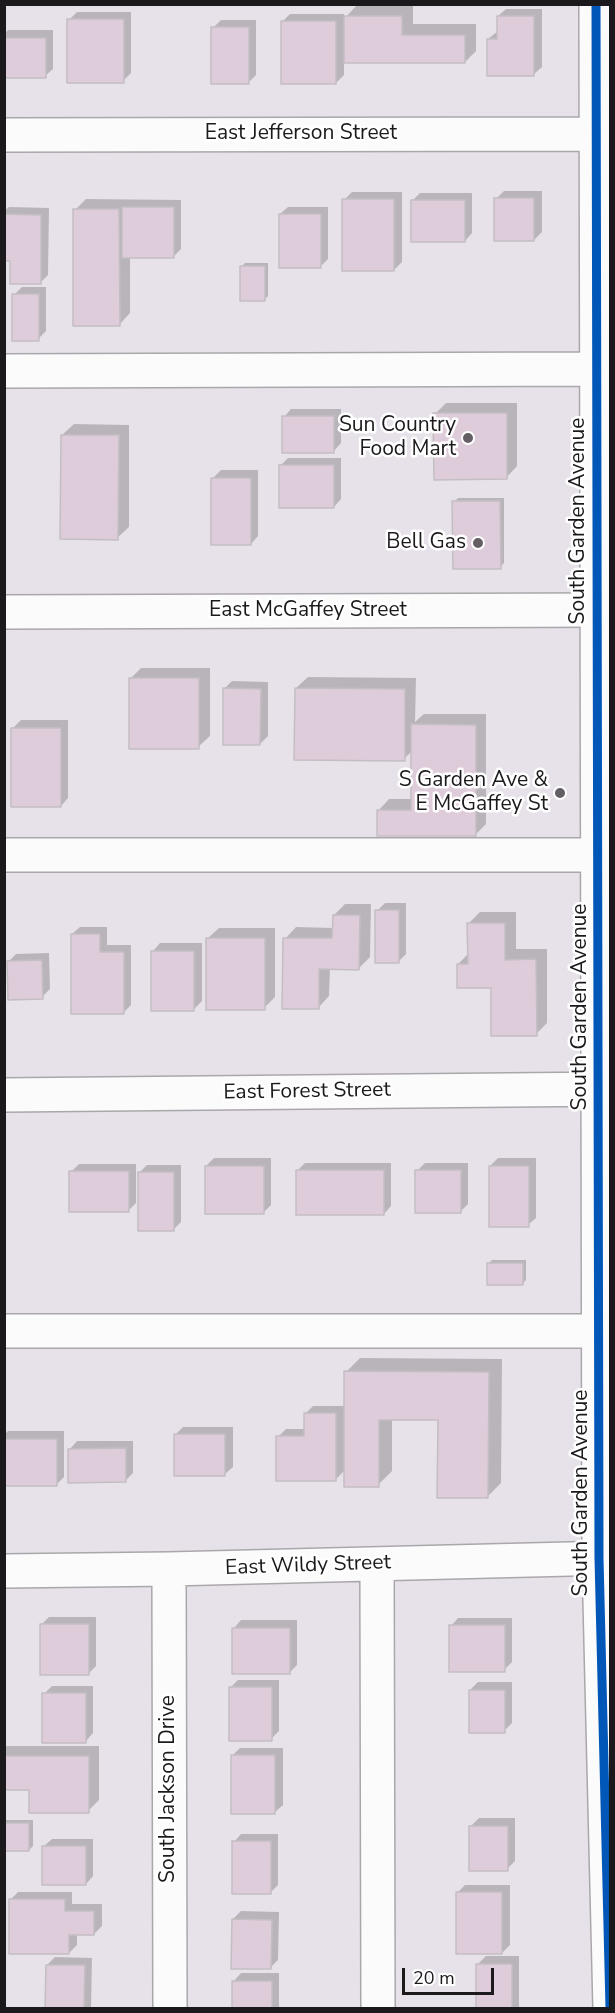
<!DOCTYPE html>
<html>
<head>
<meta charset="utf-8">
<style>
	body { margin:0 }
	#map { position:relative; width:615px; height:2013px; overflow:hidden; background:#e7e2e9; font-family:"Nunito Sans",sans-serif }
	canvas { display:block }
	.frame { position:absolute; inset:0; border:6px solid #1c191d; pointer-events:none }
	.scale { position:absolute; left:402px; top:1968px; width:92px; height:27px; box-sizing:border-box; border:3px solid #1c191d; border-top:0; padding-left:8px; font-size:18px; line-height:21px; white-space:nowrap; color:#1c191d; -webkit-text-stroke:4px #fff; paint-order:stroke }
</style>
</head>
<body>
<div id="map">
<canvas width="615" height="2013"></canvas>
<div class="frame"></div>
<div class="scale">20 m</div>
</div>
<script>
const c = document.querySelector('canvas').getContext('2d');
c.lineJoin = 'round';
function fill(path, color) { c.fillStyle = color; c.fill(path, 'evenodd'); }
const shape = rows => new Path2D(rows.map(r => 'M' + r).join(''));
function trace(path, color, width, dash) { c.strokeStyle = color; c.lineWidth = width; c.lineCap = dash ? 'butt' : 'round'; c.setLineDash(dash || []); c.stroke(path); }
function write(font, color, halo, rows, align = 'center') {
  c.font = font + ' "Nunito Sans",sans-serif'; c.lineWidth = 5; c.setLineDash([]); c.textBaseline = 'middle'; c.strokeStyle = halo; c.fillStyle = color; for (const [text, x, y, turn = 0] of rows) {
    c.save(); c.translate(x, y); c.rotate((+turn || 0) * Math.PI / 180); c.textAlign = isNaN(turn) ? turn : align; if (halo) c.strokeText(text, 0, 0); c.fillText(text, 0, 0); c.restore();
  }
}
const shadow = shape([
	[357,5,413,5,413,24,476,24,476,51,465,62,344,62,344,75,336,83,282,22,290,14,344,14,344,19],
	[506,9,542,9,542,67,534,74,488,39,498,31,498,16],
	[77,12,131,12,131,73,123,81,69,20],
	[221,20,256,20,256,75,248,83,213,28],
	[8,30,53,30,53,69,45,76,4,76,4,34],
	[504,191,542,191,542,232,534,240,496,199],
	[352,192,402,192,402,262,394,270,344,200],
	[420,193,472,193,472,233,465,241,412,201],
	[86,199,181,200,181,249,173,257,130,257,130,313,119,325,75,210],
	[9,207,49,208,48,275,40,283,12,259,4,259,4,211],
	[288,207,328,207,328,259,320,267,280,214],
	[245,263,268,263,268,296,264,300,241,267],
	[22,287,46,287,46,331,38,339,14,295],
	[446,403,517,403,517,466,506,478,435,414],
	[291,409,341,409,341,443,334,451,284,417],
	[74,424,129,425,129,527,117,538,62,435],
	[288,458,341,458,341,499,334,507,280,466],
	[221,470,258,470,258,536,251,544,213,478],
	[458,498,504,498,504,563,500,567,454,502],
	[141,668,210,668,210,736,198,747,130,679],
	[308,677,416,678,415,722,424,714,486,714,486,824,475,835,378,811,389,799,412,799,412,751,404,759,296,688],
	[232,681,268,682,268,736,260,744,224,689],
	[21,720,68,720,68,798,61,806,13,728],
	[385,903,406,903,406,954,398,962,377,911],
	[345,904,371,904,370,957,359,968,330,968,329,996,318,1008,285,939,296,927,334,928,334,915],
	[480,912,516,912,516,949,547,949,547,1023,536,1034,492,987,458,964,469,953,469,923],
	[80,927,107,927,107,945,131,945,131,1005,123,1013,72,934],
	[219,928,275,928,275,997,264,1008,207,939],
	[160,943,202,943,202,1001,194,1009,153,951],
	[49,953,50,989,42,997,8,962,16,954],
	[214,1158,271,1158,271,1205,263,1213,206,1166],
	[498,1158,536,1158,536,1218,528,1225,490,1166],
	[305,1163,391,1163,391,1206,384,1214,297,1171],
	[425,1163,468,1163,468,1204,460,1212,417,1171],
	[79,1164,136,1164,136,1203,128,1211,71,1172],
	[147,1165,181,1165,181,1222,173,1230,139,1173],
	[492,1260,526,1260,526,1280,522,1284,488,1264],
	[360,1358,502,1359,501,1483,487,1497,439,1419,392,1419,392,1471,378,1485,346,1469,336,1479,278,1437,286,1429,305,1429,305,1414,313,1406,346,1406,346,1372],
	[183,1427,233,1427,233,1467,225,1474,175,1435],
	[8,1431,64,1431,64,1477,56,1485,4,1485,4,1435],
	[77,1441,133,1441,133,1473,125,1481,70,1449],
	[49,1617,96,1617,96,1666,88,1674,41,1625],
	[458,1618,512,1618,512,1662,504,1670,451,1626],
	[241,1620,297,1620,297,1665,289,1673,234,1628],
	[238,1680,279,1680,279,1731,271,1739,230,1688],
	[478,1682,512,1682,512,1723,504,1731,470,1690],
	[52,1686,93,1686,93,1733,86,1741,44,1694],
	[4,1746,99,1746,99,1800,88,1811,30,1789,4,1789],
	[240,1748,283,1748,283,1805,275,1812,232,1756],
	[479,1818,515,1818,515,1861,507,1869,471,1826],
	[4,1820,33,1820,33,1846,29,1850,4,1850],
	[241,1834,278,1834,278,1885,270,1893,234,1842],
	[52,1839,93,1839,93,1876,86,1884,44,1846],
	[465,1885,510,1885,510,1945,502,1953,457,1893],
	[18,1892,72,1892,72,1904,102,1904,102,1926,94,1934,77,1934,77,1945,69,1953,11,1899],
	[241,1911,279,1912,278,1960,270,1968,233,1919],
	[486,1956,519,1956,519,2008,478,2008,478,1964],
	[55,1957,92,1958,91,2008,46,2008,47,1965],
	[241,1973,279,1973,279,2008,234,2008,234,1981]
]);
const building = shape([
	[344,16,402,16,402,35,465,35,465,63,344,63,344,16],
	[497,16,534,16,534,76,487,76,487,39,497,39,497,16],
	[67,19,124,19,124,83,67,83,67,19],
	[281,21,336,21,336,84,281,84,281,21],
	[211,27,249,27,249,84,211,84,211,27],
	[4,38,46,38,46,78,4,78,4,38],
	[494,198,534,198,534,241,494,241,494,198],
	[342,199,394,199,394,271,342,271,342,199],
	[411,200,465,200,465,242,411,242,411,200],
	[122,207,174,207,174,258,122,258,122,207],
	[73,209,119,209,120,326,73,326,73,209],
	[4,214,41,215,41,284,10,284,10,261,4,261,4,214],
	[279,214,321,214,321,268,279,268,279,214],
	[240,266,265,266,265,301,240,301,240,266],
	[12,294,39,294,39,341,12,341,12,294],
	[433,413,507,413,507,479,434,480,433,413],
	[282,416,334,416,334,453,282,453,282,416],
	[61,435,119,435,118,540,60,539,61,435],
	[279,465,334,465,334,508,279,508,279,465],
	[211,478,251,478,251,545,211,545,211,478],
	[452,501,500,501,501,569,453,569,452,501],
	[129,678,199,678,199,749,129,749,129,678],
	[223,688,261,689,260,745,223,745,223,688],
	[295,688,405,689,405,761,294,760,295,688],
	[411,724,476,725,476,836,377,836,377,810,411,810,411,724],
	[11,728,61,728,61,807,11,807,11,728],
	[375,910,399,910,399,963,375,963,375,910],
	[333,915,360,915,359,970,319,969,319,1009,282,1009,283,938,332,938,333,915],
	[467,923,505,923,505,960,536,959,537,1036,491,1036,491,988,457,988,457,964,468,964,467,923],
	[71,934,100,934,100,952,124,952,124,1014,71,1014,71,934],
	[206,938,265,938,265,1010,206,1010,206,938],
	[151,951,194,951,194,1011,151,1011,151,951],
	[42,960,43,999,8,1000,7,961,42,960],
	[205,1166,264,1166,264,1214,205,1214,205,1166],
	[489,1166,529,1166,529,1227,489,1227,489,1166],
	[296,1170,384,1170,384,1215,296,1215,296,1170],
	[415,1170,461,1170,461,1213,415,1213,415,1170],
	[69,1171,129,1171,129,1212,69,1212,69,1171],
	[138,1172,174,1172,174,1231,138,1231,138,1172],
	[487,1263,523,1263,523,1285,487,1285,487,1263],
	[344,1371,489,1372,488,1498,437,1498,438,1420,379,1420,379,1487,344,1487,344,1371],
	[304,1413,336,1413,336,1481,276,1481,276,1436,304,1436,304,1413],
	[174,1434,225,1434,225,1476,174,1476,174,1434],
	[4,1439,57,1439,57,1486,4,1486,4,1439],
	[126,1448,126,1482,68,1483,68,1449,126,1448],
	[40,1624,89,1624,89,1675,40,1675,40,1624],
	[449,1625,505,1625,505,1672,449,1672,449,1625],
	[232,1628,290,1628,290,1674,232,1674,232,1628],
	[229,1687,272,1687,272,1741,229,1741,229,1687],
	[469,1690,505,1690,505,1733,469,1733,469,1690],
	[42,1693,86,1693,86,1743,42,1743,42,1693],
	[231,1755,275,1755,275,1814,231,1814,231,1755],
	[4,1756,89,1756,89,1813,29,1813,29,1790,4,1790,4,1756],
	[4,1823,29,1823,29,1851,4,1851,4,1823],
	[469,1826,508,1826,508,1871,469,1871,469,1826],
	[232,1841,271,1841,271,1894,232,1894,232,1841],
	[42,1846,86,1846,86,1885,42,1885,42,1846],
	[456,1892,502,1892,502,1954,456,1954,456,1892],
	[9,1899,65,1899,65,1911,94,1911,94,1935,69,1935,69,1954,9,1954,9,1899],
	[232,1919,272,1920,271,1969,231,1969,232,1919],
	[476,1964,512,1964,512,2008,476,2008,476,1964],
	[46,1965,85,1965,84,2008,45,2008,46,1965],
	[232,1981,272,1981,272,2008,232,2008,232,1981]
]);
const minor = shape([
	[596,4,599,1558,610,2008],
	[4,135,597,134],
	[4,371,597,369],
	[4,855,610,855],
	[4,1095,610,1089],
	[4,1331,610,1331],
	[377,1564,378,2008],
	[169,1569,170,2008],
	[4,1571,169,1569,610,1558]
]);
const major = shape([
	[4,612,610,610]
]);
const cycleway = shape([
	[596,4,599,1558,610,2008]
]);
const markers = [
	[468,438,6,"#635f64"],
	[478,543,6,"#635f64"],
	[560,793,6,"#635f64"]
];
const streetNames = [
	["East Jefferson Street",301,134],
	["South Garden Avenue",579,521,-90],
	["East McGaffey Street",308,611],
	["South Garden Avenue",581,1007,-90],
	["East Forest Street",307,1092,-1],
	["South Garden Avenue",582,1493,-90],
	["East Wildy Street",308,1566,-2],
	["South Jackson Drive",169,1789,-90]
];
const poiNames = [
	["Sun Country",456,426],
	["Food Mart",456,450],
	["Bell Gas",466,543],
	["S Garden Ave &",548,781],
	["E McGaffey St",548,805]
];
fill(shadow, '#0003');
fill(building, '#deccda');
trace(building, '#c3bec2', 1.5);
trace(minor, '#aaa7ab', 36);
trace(major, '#aaa7ab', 36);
trace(minor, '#fbfbfc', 33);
trace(major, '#fbfbfc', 33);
trace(cycleway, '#0057b8', 9);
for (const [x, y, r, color] of markers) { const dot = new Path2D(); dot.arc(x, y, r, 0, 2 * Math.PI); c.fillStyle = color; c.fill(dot); trace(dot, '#fff', 2); }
write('21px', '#1c191d', '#fff', streetNames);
write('21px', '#1c191d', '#fff', poiNames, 'right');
</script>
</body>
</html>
